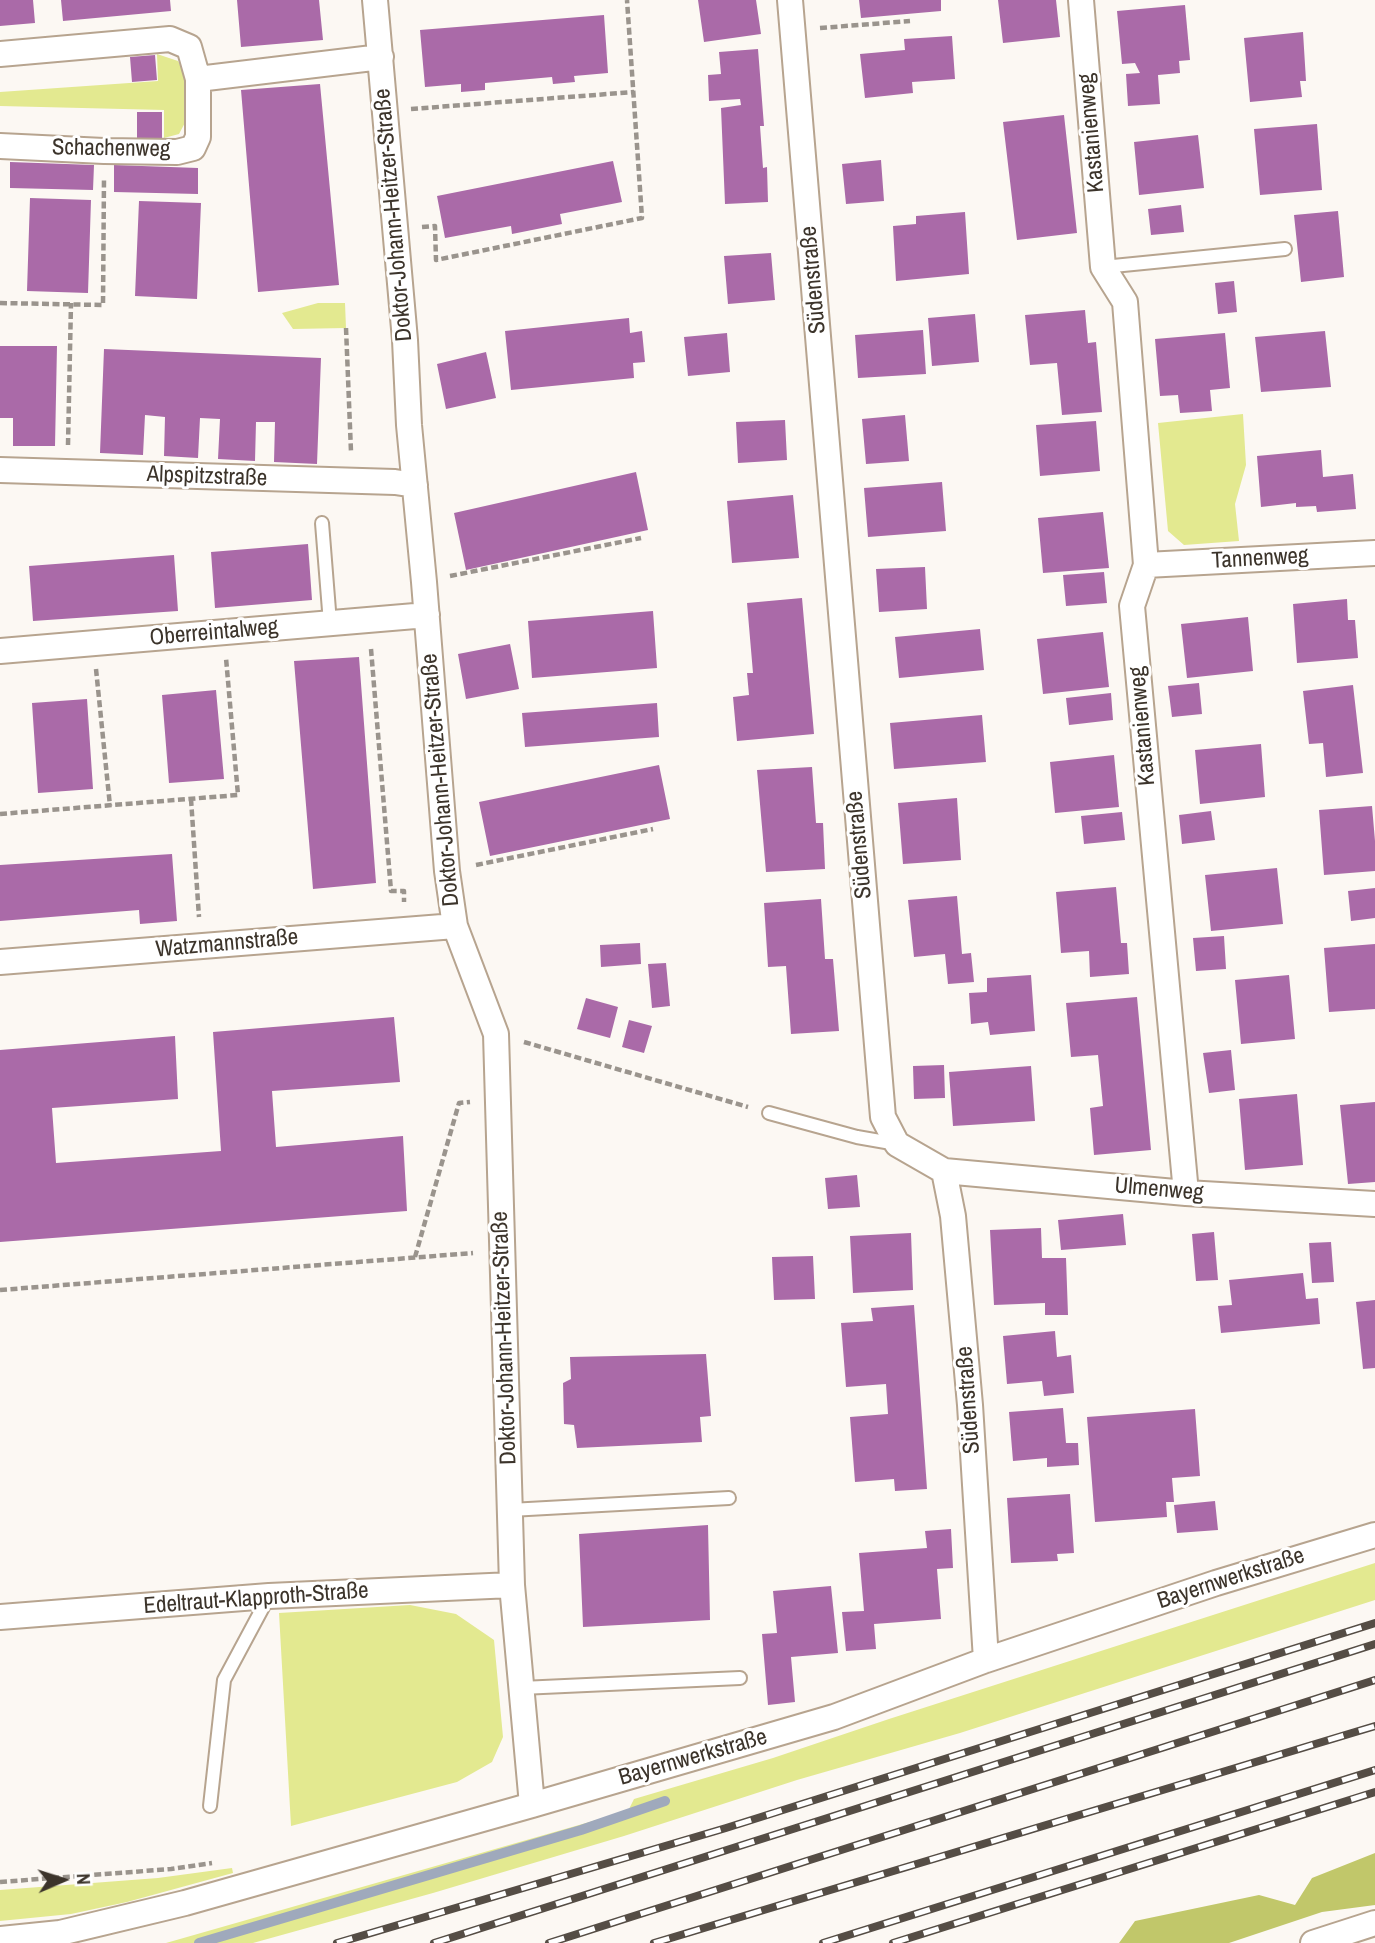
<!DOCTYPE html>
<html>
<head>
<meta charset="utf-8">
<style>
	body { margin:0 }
	#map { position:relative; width:1375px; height:1943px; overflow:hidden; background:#fcf8f3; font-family:"Archivo Narrow",sans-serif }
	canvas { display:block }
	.north { position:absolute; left:28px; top:1845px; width:70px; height:70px; -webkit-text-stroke:5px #fff; paint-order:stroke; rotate:87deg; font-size:19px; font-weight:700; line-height:28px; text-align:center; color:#3c342b }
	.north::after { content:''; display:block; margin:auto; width:24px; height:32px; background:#3c342b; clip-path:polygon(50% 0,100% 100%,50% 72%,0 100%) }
</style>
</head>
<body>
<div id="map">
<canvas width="1375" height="1943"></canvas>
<div class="north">N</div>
</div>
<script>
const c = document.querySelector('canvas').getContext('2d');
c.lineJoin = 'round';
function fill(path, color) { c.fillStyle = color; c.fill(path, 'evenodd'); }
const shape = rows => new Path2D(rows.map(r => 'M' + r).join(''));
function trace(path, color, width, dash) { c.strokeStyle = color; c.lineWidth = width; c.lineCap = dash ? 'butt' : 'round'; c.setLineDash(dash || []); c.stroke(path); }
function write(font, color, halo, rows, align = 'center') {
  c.font = font + ' "Archivo Narrow",sans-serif'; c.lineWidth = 6; c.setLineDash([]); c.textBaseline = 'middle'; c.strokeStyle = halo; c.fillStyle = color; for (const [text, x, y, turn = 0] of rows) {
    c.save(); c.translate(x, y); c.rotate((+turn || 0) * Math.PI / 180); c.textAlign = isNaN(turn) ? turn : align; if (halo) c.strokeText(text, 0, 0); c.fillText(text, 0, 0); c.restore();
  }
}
const green = shape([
	[157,54,178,61,186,76,187,119,179,134,164,138,164,110,0,106,0,92,158,81],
	[318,303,345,303,346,328,293,329,282,313],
	[1243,414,1246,465,1235,504,1239,541,1184,545,1168,531,1158,423],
	[1375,1563,1375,1600,960,1733,797,1780,624,1836,433,1893,253,1943,166,1943,628,1811,634,1799,773,1758,889,1719],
	[410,1605,456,1614,494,1640,503,1737,492,1762,457,1782,291,1826,279,1613],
	[232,1868,233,1873,127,1902,71,1914,0,1921,0,1890,158,1878]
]);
const forest = shape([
	[1375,1853,1375,1905,1322,1912,1229,1943,1119,1943,1135,1921,1259,1895,1295,1905,1312,1878]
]);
const stream = shape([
	[199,1943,581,1830,665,1801]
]);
const building = shape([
	[0,0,33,0,35,23,0,26],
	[61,0,170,0,171,11,63,21],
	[237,0,319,0,323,40,241,47],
	[698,0,756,0,761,34,704,42],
	[859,0,941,0,941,11,861,18],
	[998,0,1056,0,1060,37,1003,43],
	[1185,5,1190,60,1179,61,1180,73,1158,75,1160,104,1128,106,1126,74,1140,73,1135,63,1122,64,1117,11],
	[604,15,608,73,574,76,575,82,553,84,552,77,485,83,485,90,461,92,461,84,425,87,420,30],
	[1303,32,1306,81,1300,81,1302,97,1250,102,1244,38],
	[952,36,955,79,912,82,913,93,865,98,860,54,905,50,904,39],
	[758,49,764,126,760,126,763,168,767,167,768,202,725,204,721,108,741,105,740,99,709,101,708,75,721,74,719,52],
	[155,55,157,80,132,82,130,57],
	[320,84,339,285,258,292,241,90],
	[137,112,162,112,162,138,137,138],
	[1064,115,1077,233,1017,240,1003,122],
	[1317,124,1322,190,1260,195,1254,129],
	[1198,135,1204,188,1139,195,1134,142],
	[881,160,884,201,846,204,842,164],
	[613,161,622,202,560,214,562,224,512,234,511,226,445,238,437,196],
	[10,162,94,165,93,190,10,188],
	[114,165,198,168,198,194,114,192],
	[30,198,91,200,88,293,27,291],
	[139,201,201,203,197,299,135,296],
	[1181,205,1184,232,1151,235,1148,209],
	[1338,211,1344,277,1301,282,1294,215],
	[965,212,969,274,896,281,893,226,916,224,916,216],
	[771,253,775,300,728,304,724,256],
	[1234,281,1237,312,1218,314,1215,283],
	[1085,310,1088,343,1096,342,1102,412,1062,415,1057,363,1030,365,1025,315],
	[975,314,979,362,932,366,928,318],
	[629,318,630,333,642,331,645,362,633,363,634,378,511,390,505,331],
	[923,330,926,374,858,378,855,335],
	[1325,331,1331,387,1261,392,1255,337],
	[727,333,730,372,688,376,684,337],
	[1225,333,1230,388,1210,390,1212,411,1180,413,1178,395,1160,396,1155,339],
	[0,346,57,346,55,446,13,446,13,418,0,418],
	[104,349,321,358,317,464,274,462,275,422,256,422,255,461,218,459,220,419,200,418,198,458,164,456,165,417,145,415,143,455,100,453],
	[486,352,496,398,446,409,437,364],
	[905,415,909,461,866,464,862,419],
	[785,420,787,460,738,463,736,422],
	[1096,421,1100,471,1040,476,1036,425],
	[1321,450,1323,477,1353,474,1356,509,1317,512,1316,506,1296,507,1296,503,1261,507,1257,456],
	[636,472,648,530,466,570,454,513],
	[942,482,946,531,868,537,864,488],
	[793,495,799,558,732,563,727,501],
	[1103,512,1109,568,1043,573,1038,518],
	[308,544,312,600,215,608,211,552],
	[174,555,178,611,33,621,29,566],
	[925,567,927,609,879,612,876,569],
	[1104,572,1107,603,1066,606,1063,575],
	[802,598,814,734,737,741,733,697,749,695,747,673,753,673,747,603],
	[1347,599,1348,620,1355,620,1358,658,1297,663,1293,604],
	[653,611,657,668,532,678,528,621],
	[1248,617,1253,671,1187,678,1181,624],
	[980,629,984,670,899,678,895,637],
	[1103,632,1109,687,1043,694,1037,639],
	[510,644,519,689,466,699,458,654],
	[359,657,376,883,313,889,294,661],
	[1199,683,1202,714,1172,717,1168,686],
	[1353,685,1363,773,1326,777,1323,743,1309,744,1303,691],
	[216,690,224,779,169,783,162,695],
	[1111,693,1113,720,1069,725,1066,698],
	[87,699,93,789,38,793,32,703],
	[657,703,659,737,525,747,522,713],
	[982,715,986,762,894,769,890,723],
	[1261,744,1265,797,1200,804,1195,750],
	[1114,755,1119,807,1055,813,1050,762],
	[659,765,670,819,490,856,479,802],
	[812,767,816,823,823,823,825,869,766,872,757,770],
	[957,798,961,860,903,864,898,803],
	[1372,806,1375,841,1375,871,1324,875,1319,810],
	[1211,811,1215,840,1182,844,1179,815],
	[1122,812,1125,840,1084,844,1081,816],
	[172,854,177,921,140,924,139,910,0,921,0,865],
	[1277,868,1283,924,1211,931,1205,875],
	[1116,887,1121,943,1127,943,1129,974,1090,977,1089,951,1061,953,1056,892],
	[1375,888,1375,918,1351,921,1348,891],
	[957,896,962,954,971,953,974,982,948,984,945,954,914,957,908,900],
	[821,899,825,959,833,959,839,1031,791,1034,786,966,768,967,764,903],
	[1224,936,1226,969,1196,971,1193,938],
	[640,943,641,964,601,967,600,945],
	[1375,944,1375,1009,1329,1012,1324,948],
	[666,963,670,1006,652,1008,648,964],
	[1031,975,1035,1031,990,1035,988,1022,971,1024,969,993,987,992,987,978],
	[1289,975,1295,1039,1241,1044,1235,980],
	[1137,997,1151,1150,1094,1155,1090,1108,1103,1106,1098,1055,1071,1057,1066,1003],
	[586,998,618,1007,610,1038,577,1029],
	[394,1017,400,1082,272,1091,276,1147,403,1136,407,1211,0,1242,0,1050,175,1036,178,1099,52,1108,56,1163,221,1151,213,1032],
	[629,1020,652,1026,644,1053,622,1047],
	[1231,1050,1235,1090,1209,1093,1203,1053],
	[944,1065,945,1098,914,1099,913,1066],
	[1031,1066,1035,1121,953,1126,949,1072],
	[1297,1094,1303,1165,1245,1170,1239,1099],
	[1375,1102,1375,1182,1348,1184,1340,1105],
	[857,1175,860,1207,828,1209,825,1178],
	[1123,1214,1126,1245,1061,1250,1058,1220],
	[1041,1228,1042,1258,1066,1258,1068,1315,1045,1315,1045,1303,994,1305,990,1230],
	[1214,1232,1218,1280,1196,1281,1192,1234],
	[911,1233,913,1290,853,1293,850,1236],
	[1331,1242,1334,1282,1312,1283,1309,1243],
	[813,1256,815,1299,774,1300,772,1257],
	[1303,1273,1306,1299,1318,1298,1320,1324,1221,1333,1218,1306,1232,1305,1229,1280],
	[1375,1300,1375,1368,1363,1369,1356,1302],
	[914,1305,927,1489,895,1491,894,1479,855,1482,850,1417,888,1414,886,1384,846,1387,841,1323,873,1321,871,1308],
	[1055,1331,1057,1357,1071,1355,1074,1393,1044,1396,1042,1381,1007,1384,1003,1336],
	[706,1354,711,1416,700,1417,702,1442,577,1448,574,1425,564,1424,563,1383,571,1379,570,1357],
	[1063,1408,1066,1443,1078,1443,1079,1465,1047,1467,1047,1458,1013,1461,1009,1412],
	[1195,1409,1200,1476,1172,1478,1174,1502,1166,1502,1167,1517,1095,1522,1087,1417],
	[1070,1494,1074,1553,1057,1554,1058,1561,1011,1563,1007,1498],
	[1215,1501,1218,1530,1177,1533,1174,1505],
	[708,1525,710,1620,583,1627,579,1534],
	[951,1529,953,1568,937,1569,941,1619,874,1624,876,1649,846,1651,842,1612,864,1611,859,1553,927,1548,925,1531],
	[831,1586,838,1653,791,1657,795,1702,768,1705,762,1634,777,1633,773,1591]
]);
const path = shape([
	[820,28,910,21],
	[411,109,634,92],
	[422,227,435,226,436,260,642,218,627,0],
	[0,303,103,305,104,178],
	[346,328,351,452],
	[68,445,71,303],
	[450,576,641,538],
	[371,649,391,891,404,891,404,902],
	[96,669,110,806],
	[191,799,199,917],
	[0,814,238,795,226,658],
	[476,865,653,829],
	[524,1042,748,1107],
	[415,1257,459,1103,470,1102],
	[0,1290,473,1253],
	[0,1882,171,1869,212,1863]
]);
const service = shape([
	[1103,267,1285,249],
	[322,523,330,623],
	[769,1113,857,1137,897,1144],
	[510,1510,729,1498],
	[521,1688,740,1678],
	[210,1806,224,1680,269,1596]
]);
const minor = shape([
	[375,0,405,340,409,425,424,582,447,871,455,926,496,1034,512,1585,532,1805],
	[790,0,883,1117,897,1144,944,1171,953,1216,970,1405,986,1660],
	[1081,0,1103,267,1125,302,1146,565,1132,606,1186,1193],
	[0,54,170,39,189,47,198,79,198,137,193,148,177,152,104,151,0,146],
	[198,79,381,57],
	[0,470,395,482,415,485],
	[1146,565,1375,553],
	[0,651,427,615],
	[0,962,455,926],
	[944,1171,1186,1193,1375,1204],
	[0,1617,269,1596,512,1585],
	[0,1939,60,1933,185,1903,532,1805,834,1717,986,1660,1216,1583,1375,1535],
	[1313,1943,1375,1923]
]);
const rail = shape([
	[337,1943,726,1828,1375,1623],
	[434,1943,1375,1644],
	[549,1943,1375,1680],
	[654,1943,1375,1726],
	[823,1943,1375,1770],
	[893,1943,1375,1792]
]);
const streetNames = [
	["Kastanienweg",1092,133,-95],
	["Schachenweg",111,149,1],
	["Doktor-Johann-Heitzer-Straße",394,215,-95],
	["Südenstraße",814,280,-95],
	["Alpspitzstraße",207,477,2],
	["Tannenweg",1260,559,-3],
	["Oberreintalweg",214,633,-5],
	["Kastanienweg",1143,726,-95],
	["Doktor-Johann-Heitzer-Straße",441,780,-95],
	["Südenstraße",860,845,-95],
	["Watzmannstraße",227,944,-5],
	["Ulmenweg",1159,1190,5],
	["Doktor-Johann-Heitzer-Straße",505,1338,-92],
	["Südenstraße",969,1400,-94],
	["Bayernwerkstraße",1231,1579,-18],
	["Edeltraut-Klapproth-Straße",256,1599,-4],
	["Bayernwerkstraße",693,1758,-16]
];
fill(green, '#e3e990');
fill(forest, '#c1c76a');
trace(stream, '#9fa9bc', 10);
fill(building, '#aa6aa8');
trace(service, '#b7a48f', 16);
trace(minor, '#b7a48f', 28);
trace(path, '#9a948d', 4.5, [7, 3.5]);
trace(service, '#fff', 12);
trace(minor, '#fff', 24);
trace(rail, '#554d45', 8);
trace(rail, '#fff', 5, [16]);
write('23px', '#3c342b', '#fff', streetNames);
</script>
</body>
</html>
